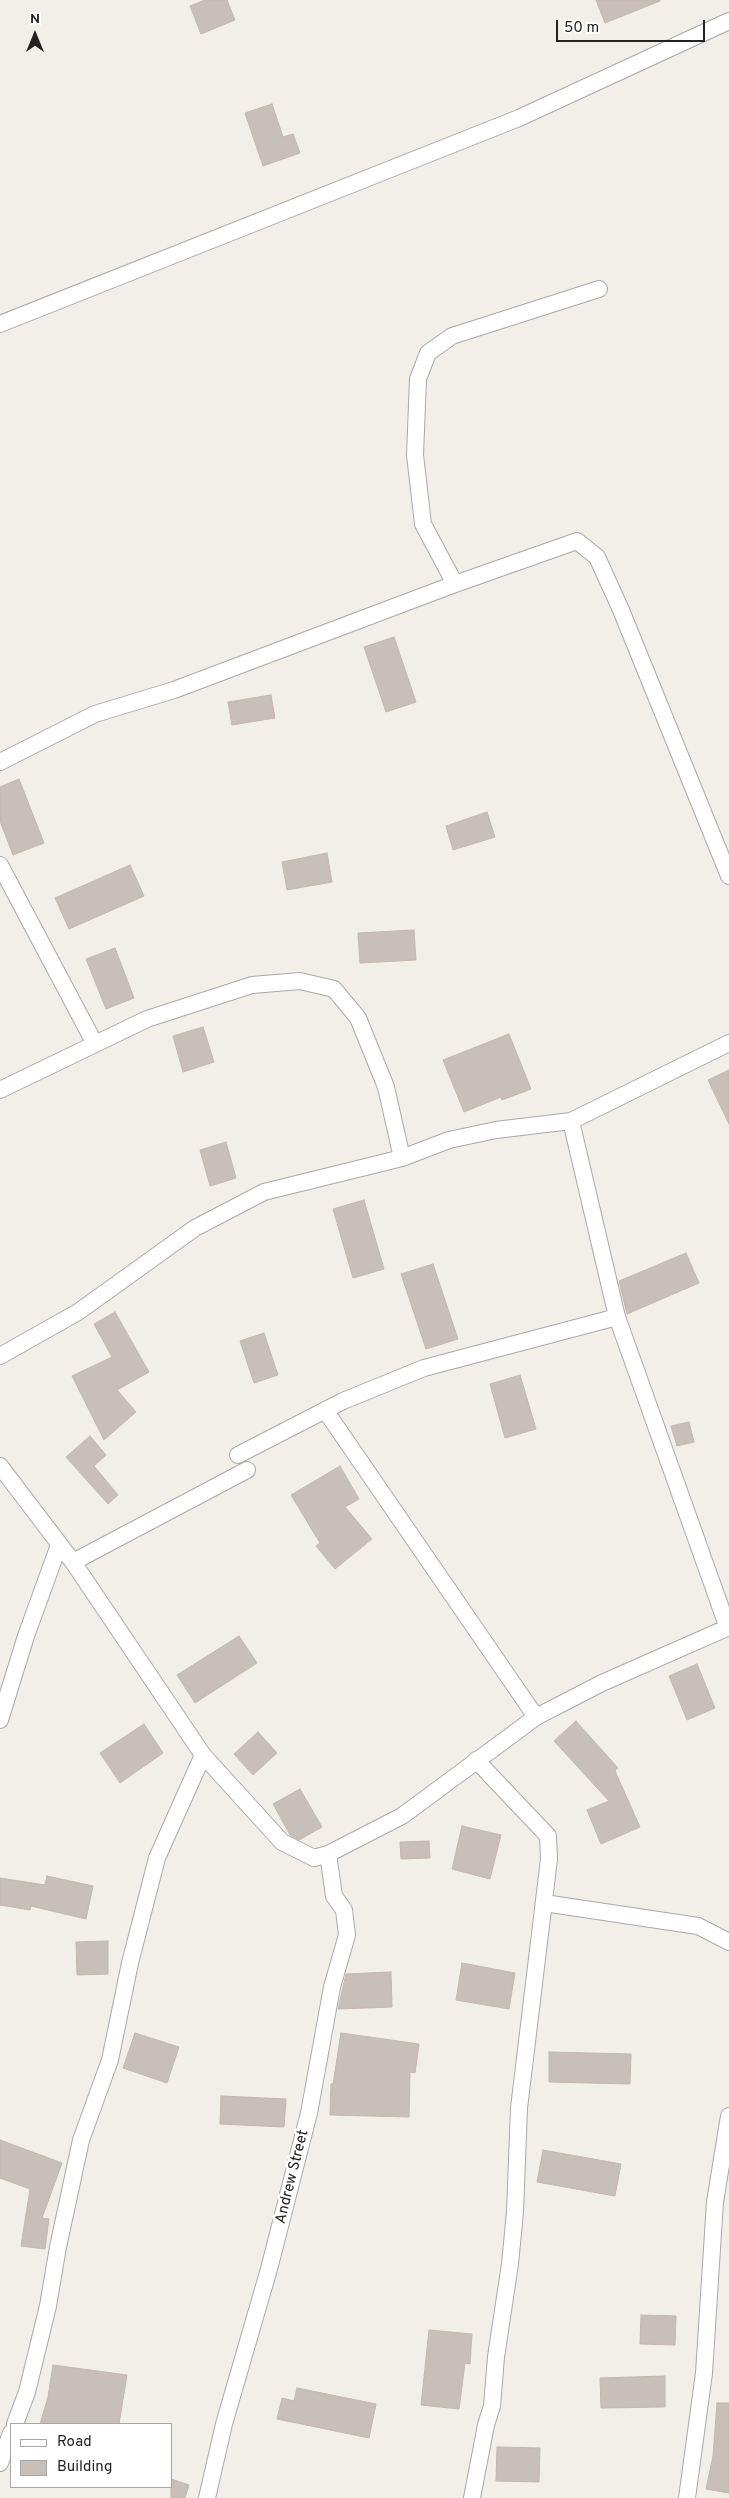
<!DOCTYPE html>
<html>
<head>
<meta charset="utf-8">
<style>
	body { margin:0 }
	#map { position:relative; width:729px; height:2498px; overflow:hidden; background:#f2efe9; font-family:Overpass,sans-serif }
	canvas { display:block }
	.legend { position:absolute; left:10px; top:2423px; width:162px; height:65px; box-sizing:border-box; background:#fff; border:1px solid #a7a7a7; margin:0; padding:6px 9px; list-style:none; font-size:15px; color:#222 }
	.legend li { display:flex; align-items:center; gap:10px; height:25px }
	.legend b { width:25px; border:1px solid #a7a7a7 }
	.north { position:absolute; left:10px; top:10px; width:50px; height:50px; -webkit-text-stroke:4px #fff; paint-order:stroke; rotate:0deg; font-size:14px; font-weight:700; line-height:20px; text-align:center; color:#222 }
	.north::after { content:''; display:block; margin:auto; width:18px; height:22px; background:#222; clip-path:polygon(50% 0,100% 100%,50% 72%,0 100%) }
	.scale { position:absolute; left:556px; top:20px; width:149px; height:22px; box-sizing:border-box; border:2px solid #222; border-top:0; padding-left:6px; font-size:15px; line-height:18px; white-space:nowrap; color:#222; -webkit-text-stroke:4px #fff; paint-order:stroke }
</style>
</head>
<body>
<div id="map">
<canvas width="729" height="2498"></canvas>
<ul class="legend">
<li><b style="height:6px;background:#fff"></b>Road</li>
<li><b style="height:14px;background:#c7bfb8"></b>Building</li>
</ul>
<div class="north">N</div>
<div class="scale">50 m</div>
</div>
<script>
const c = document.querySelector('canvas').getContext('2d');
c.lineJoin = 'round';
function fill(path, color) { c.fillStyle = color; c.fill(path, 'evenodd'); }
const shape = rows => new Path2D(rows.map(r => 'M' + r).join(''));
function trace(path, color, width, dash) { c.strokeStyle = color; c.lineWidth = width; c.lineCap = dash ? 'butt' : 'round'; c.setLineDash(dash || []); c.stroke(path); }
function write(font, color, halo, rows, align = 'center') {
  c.font = font + ' Overpass,sans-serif'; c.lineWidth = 5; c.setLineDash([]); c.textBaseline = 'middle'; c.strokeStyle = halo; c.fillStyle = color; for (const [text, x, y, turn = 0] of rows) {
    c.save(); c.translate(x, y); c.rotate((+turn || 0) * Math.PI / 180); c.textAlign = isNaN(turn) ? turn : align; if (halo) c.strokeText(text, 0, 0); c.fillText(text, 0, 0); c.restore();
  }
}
const building = shape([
	[205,0,227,0,235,20,201,34,190,6,205,0],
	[596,0,660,0,660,1,605,23,596,0],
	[272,104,283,137,293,134,300,153,263,166,245,113,272,104],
	[394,637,416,702,386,712,364,647,394,637],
	[271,695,275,718,232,725,228,702,271,695],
	[19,779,44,843,13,855,0,821,0,787,19,779],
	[487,812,495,837,453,850,446,826,487,812],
	[327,853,332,882,287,890,282,862,327,853],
	[130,865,144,896,69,929,55,898,130,865],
	[414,930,416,960,360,963,358,933,414,930],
	[115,948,134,998,106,1009,86,959,115,948],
	[203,1027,214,1062,183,1072,173,1036,203,1027],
	[509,1034,531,1089,502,1100,501,1097,464,1112,443,1060,509,1034],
	[729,1070,729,1124,708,1080,729,1070],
	[226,1142,236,1178,210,1186,200,1150,226,1142],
	[364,1200,384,1269,353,1278,333,1209,364,1200],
	[686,1253,699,1283,627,1314,619,1281,686,1253],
	[433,1264,458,1339,426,1349,401,1274,433,1264],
	[115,1312,149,1372,117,1390,136,1412,104,1440,72,1376,112,1357,94,1324,115,1312],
	[264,1333,278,1375,254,1383,240,1341,264,1333],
	[520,1375,536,1429,505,1438,490,1384,520,1375],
	[689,1422,694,1442,677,1446,671,1426,689,1422],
	[90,1436,106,1455,94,1466,118,1495,108,1504,66,1457,90,1436],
	[340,1466,359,1499,345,1507,372,1539,335,1569,316,1546,320,1543,291,1495,340,1466],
	[239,1636,257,1663,195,1703,177,1675,239,1636],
	[697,1664,715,1708,687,1720,669,1676,697,1664],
	[576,1721,618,1768,615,1771,640,1827,601,1844,587,1810,609,1801,554,1741,576,1721],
	[144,1724,163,1753,120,1783,100,1753,144,1724],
	[258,1732,277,1753,253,1775,234,1754,258,1732],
	[300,1789,322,1827,299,1840,290,1835,273,1804,300,1789],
	[462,1826,501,1835,490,1879,452,1869,462,1826],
	[429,1841,430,1858,401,1859,400,1842,429,1841],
	[47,1876,93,1886,86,1919,31,1906,30,1910,0,1905,0,1878,45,1885,47,1876],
	[108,1941,108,1974,77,1975,76,1942,108,1941],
	[462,1963,515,1973,509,2009,456,2000,462,1963],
	[391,1972,392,2007,338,2009,346,1974,391,1972],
	[135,2033,179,2047,167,2083,123,2068,135,2033],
	[341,2033,419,2044,415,2073,410,2072,409,2117,330,2115,331,2084,333,2084,341,2033],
	[549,2052,631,2054,630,2084,549,2082,549,2052],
	[221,2096,286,2099,284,2127,220,2124,221,2096],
	[0,2140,62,2163,42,2218,49,2219,45,2249,21,2246,30,2189,0,2178,0,2140],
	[543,2150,621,2164,615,2196,537,2182,543,2150],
	[641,2315,676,2316,675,2345,640,2344,641,2315],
	[429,2330,472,2334,470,2364,465,2363,459,2409,421,2405,429,2330],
	[53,2365,127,2375,119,2424,40,2424,48,2397,53,2365],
	[665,2376,665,2407,601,2408,600,2378,665,2376],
	[297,2388,376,2404,369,2438,277,2419,282,2398,294,2401,297,2388],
	[717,2403,729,2403,729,2493,706,2489,713,2456,717,2403],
	[497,2447,540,2448,539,2482,496,2481,497,2447],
	[171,2479,189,2485,185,2498,171,2498,171,2479]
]);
const minor = shape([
	[0,324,519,118,729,21],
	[455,584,423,524,415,455,418,379,428,353,452,336,599,289],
	[0,762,95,714,174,690,455,584,577,541,597,557,621,610,729,876],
	[0,865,95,1044],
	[0,1090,147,1019,252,985,300,981,334,989,358,1018,386,1087,402,1158],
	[571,1121,617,1317,728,1628],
	[0,1356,78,1312,195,1228,264,1192,402,1158,449,1140,496,1130,571,1121,729,1043],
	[325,1410,536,1717],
	[238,1455,343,1401,424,1368,617,1317],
	[0,1466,73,1562,203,1755,282,1842,314,1858,328,1854,402,1816,536,1717,602,1683,729,1627],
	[73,1562,247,1470],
	[0,1720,26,1636,59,1545],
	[544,1903,698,1926,729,1942],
	[15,2424,27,2392,48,2306,58,2247,81,2140,110,2060,130,1963,157,1858,203,1755],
	[0,2463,11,2433],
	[207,2498,224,2424,269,2269,309,2113,332,1987,347,1935,344,1910,334,1896,328,1854],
	[472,2498,486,2425,492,2406,496,2357,510,2264,515,2212,519,2108,549,1859,548,1836,476,1760],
	[687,2498,704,2373,715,2202,729,2116]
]);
const streetNames = [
	["Andrew Street",293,2177,-76]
];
fill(building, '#c7bfb8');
trace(building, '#c4b6ab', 1);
trace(minor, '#a9a9a9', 18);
trace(minor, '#fff', 16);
write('15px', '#222', '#fff', streetNames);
</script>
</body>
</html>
